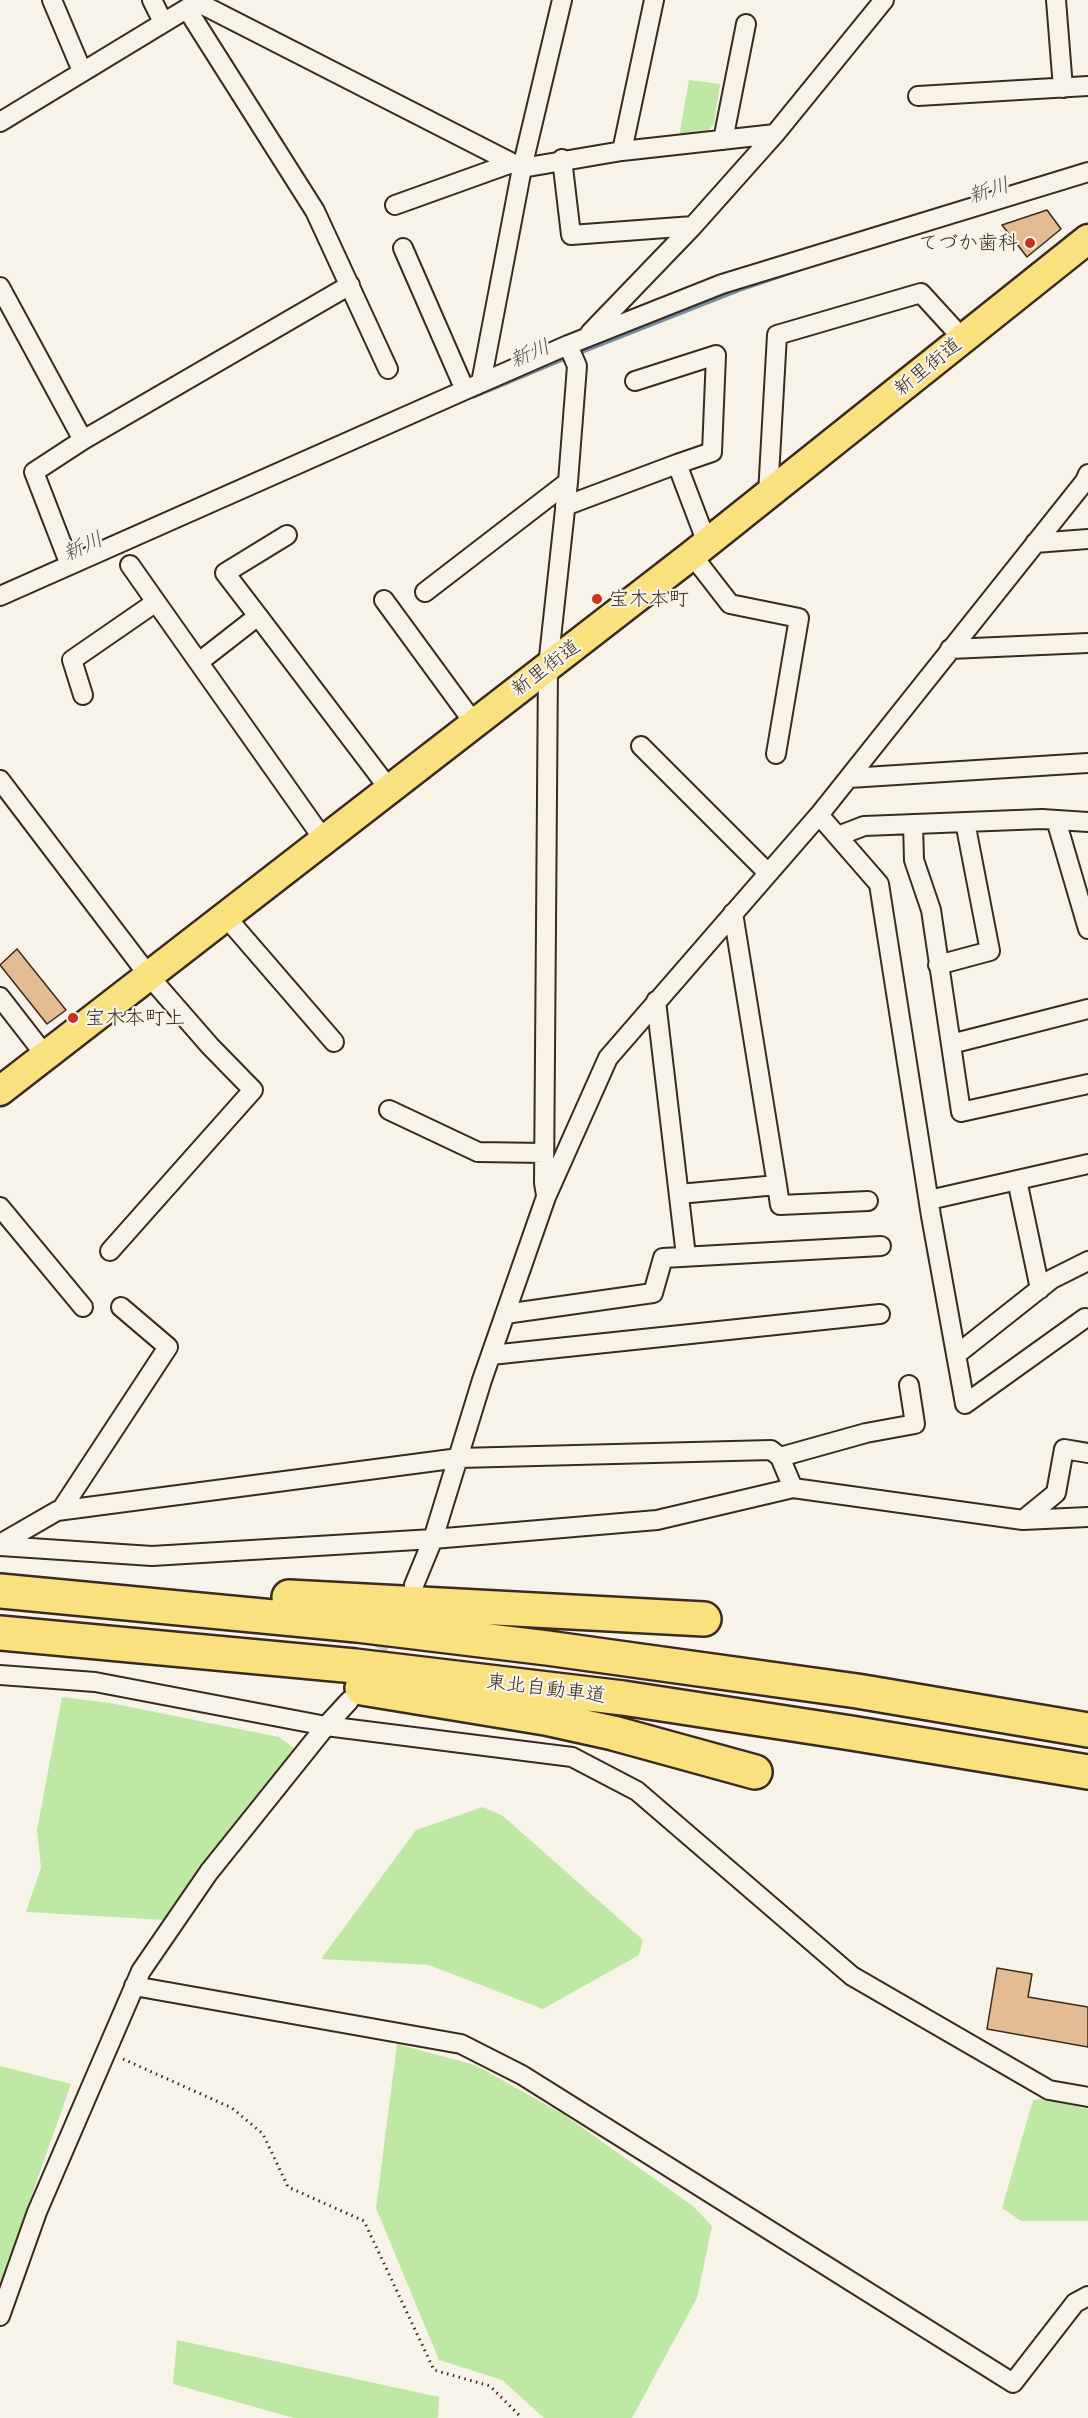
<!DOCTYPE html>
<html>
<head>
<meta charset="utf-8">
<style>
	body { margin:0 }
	canvas { display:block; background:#f7f3e8 }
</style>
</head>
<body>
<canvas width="1088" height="2418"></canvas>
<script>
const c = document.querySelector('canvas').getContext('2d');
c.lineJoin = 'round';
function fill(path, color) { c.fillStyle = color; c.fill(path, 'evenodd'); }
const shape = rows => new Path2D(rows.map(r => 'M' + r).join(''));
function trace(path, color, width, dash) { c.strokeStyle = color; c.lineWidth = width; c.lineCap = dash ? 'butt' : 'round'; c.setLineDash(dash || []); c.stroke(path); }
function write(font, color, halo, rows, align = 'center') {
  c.font = font + ' "Comic Neue","Klee One",sans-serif'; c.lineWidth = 4.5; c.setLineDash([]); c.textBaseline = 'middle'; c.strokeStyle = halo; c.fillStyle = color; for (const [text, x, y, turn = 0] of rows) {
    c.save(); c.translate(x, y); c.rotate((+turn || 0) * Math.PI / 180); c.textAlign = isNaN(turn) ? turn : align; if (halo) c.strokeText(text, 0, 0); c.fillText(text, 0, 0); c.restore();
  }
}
const green = shape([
	[689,80,720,84,714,124,704,135,679,137],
	[62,1697,110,1703,279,1737,295,1749,166,1920,26,1912,41,1868,37,1830],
	[483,1807,503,1816,643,1940,639,1955,543,2009,429,1965,321,1959,416,1830],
	[397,2044,475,2065,563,2114,693,2206,712,2226,697,2298,632,2418,544,2418,502,2380,439,2360,376,2208],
	[0,2066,71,2084,0,2285],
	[1042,2099,1088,2109,1088,2221,1021,2221,1002,2208,1033,2100],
	[177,2340,439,2397,438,2418,294,2418,173,2384]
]);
const stream = shape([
	[474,396,565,358,738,290,806,267]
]);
const building = shape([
	[1047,210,1061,229,1027,257,1002,225,1047,210],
	[17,949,66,1010,47,1024,0,965,17,949],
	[997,1968,1032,1974,1028,1997,1088,2007,1088,2047,987,2029,997,1968]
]);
const minorTunnel = shape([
	[365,1672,392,1623]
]);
const path = shape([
	[123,2059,232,2108,263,2134,288,2187,364,2221,434,2370,490,2386,522,2418]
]);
const minor = shape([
	[52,0,82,71],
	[152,0,163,22],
	[1056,0,1063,88],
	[197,2,522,168,622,151,775,134,884,0],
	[187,9,315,211,388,369],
	[918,96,1088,86],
	[0,122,196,3],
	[723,140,746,24],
	[622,151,654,0],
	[562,159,571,235,693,226,775,134],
	[395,205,512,163],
	[403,248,465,390],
	[0,287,83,440,34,472,70,565],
	[590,333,693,226],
	[635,381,716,355,712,452,677,464],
	[481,383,522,168,562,0],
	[83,440,350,285],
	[768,494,777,335,921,293,963,339],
	[565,506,677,464,707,543],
	[1035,543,1088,539],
	[692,555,730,604,799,618,776,754],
	[130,565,156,602],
	[425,592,568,482],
	[0,596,465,390,568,345,722,284,1088,172],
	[384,600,474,723],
	[258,616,225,573,287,535],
	[950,649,1088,643],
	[199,662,258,616,390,790],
	[83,695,72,660,156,602,324,840],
	[641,746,768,873],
	[849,778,1088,763],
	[0,780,149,976,210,1046,253,1090,110,1251],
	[819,815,879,884,931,1216,965,1404,1085,1318],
	[1056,820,1088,929],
	[913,824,914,860,931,910,961,1112,1088,1084],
	[838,836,864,826,1042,819,1088,822],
	[226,917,334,1042],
	[938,965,990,951,965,822],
	[0,997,45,1055],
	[656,1001,686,1256],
	[951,1044,1088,1009],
	[389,1110,478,1152,544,1153],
	[1017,1180,1040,1289],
	[777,1185,780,1205,868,1201],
	[679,1194,777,1185,733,913],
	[546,1195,544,1183,548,666,568,482,577,366,568,345],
	[929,1200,1088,1164],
	[0,1207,83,1307],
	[505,1314,653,1293,663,1258,881,1246],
	[491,1355,880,1314],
	[956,1355,1052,1279,1088,1261],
	[780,1457,866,1433,915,1424,909,1385],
	[61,1510,168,1347,121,1307],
	[1023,1520,1056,1493,1064,1449,1088,1453],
	[0,1544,57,1511,459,1458,771,1450,780,1457,793,1488],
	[0,1546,152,1556,433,1539,657,1520,793,1488,1023,1520,1088,1517],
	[414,1585,433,1539,482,1380,546,1197,608,1058,819,815,1085,481,1088,474],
	[0,1675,95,1682,326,1726,572,1757,637,1791,852,1976,1049,2090,1088,2097],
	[134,1986,461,2044,522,2075,1013,2383,1075,2303,1088,2296],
	[0,2316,37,2212,141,1971,209,1872,326,1726,349,1701]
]);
const primary = shape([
	[0,1091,692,555,1088,239]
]);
const motorway = shape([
	[0,1591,357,1625,547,1648,857,1691,1088,1730],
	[289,1597,704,1619],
	[0,1633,355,1666,623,1698,851,1733,1088,1772],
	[362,1688,545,1718,613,1733,755,1772]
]);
const markers = [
	[1030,243,6,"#c8321e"],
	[597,599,6,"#c8321e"],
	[73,1018,6,"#c8321e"]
];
const poiNames = [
	["てづか歯科",1018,243,"right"],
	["宝木本町",609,599],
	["宝木本町上",85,1018]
];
const streetNames = [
	["新里街道",928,367,-39],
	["新里街道",546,668,-37],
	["東北自動車道",546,1689,7]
];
const waterNames = [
	["新川",989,191,-18],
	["新川",530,354,-23],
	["新川",83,547,-25]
];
fill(green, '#bfe8a4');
trace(stream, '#758ea2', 5);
fill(building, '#e3bc94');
trace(building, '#3b2a1e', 1.5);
trace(minorTunnel, '#d1cbc0', 18, [18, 9]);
trace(minor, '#3b2a1e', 22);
trace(primary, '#3b2a1e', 33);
trace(motorway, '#3b2a1e', 38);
trace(path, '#3b2a1e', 3, [1.5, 4.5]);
trace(minor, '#f7f3e8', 18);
trace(primary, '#fae180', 28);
trace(motorway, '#fae180', 33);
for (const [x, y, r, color] of markers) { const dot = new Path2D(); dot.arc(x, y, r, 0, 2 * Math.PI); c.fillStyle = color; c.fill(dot); trace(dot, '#f7f3e8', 2); }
write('20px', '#3b2a1e', '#f7f3e8', poiNames, 'left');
write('20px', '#3b2a1e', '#f7f3e8', streetNames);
write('italic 21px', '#535455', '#f7f3e8', waterNames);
</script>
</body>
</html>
